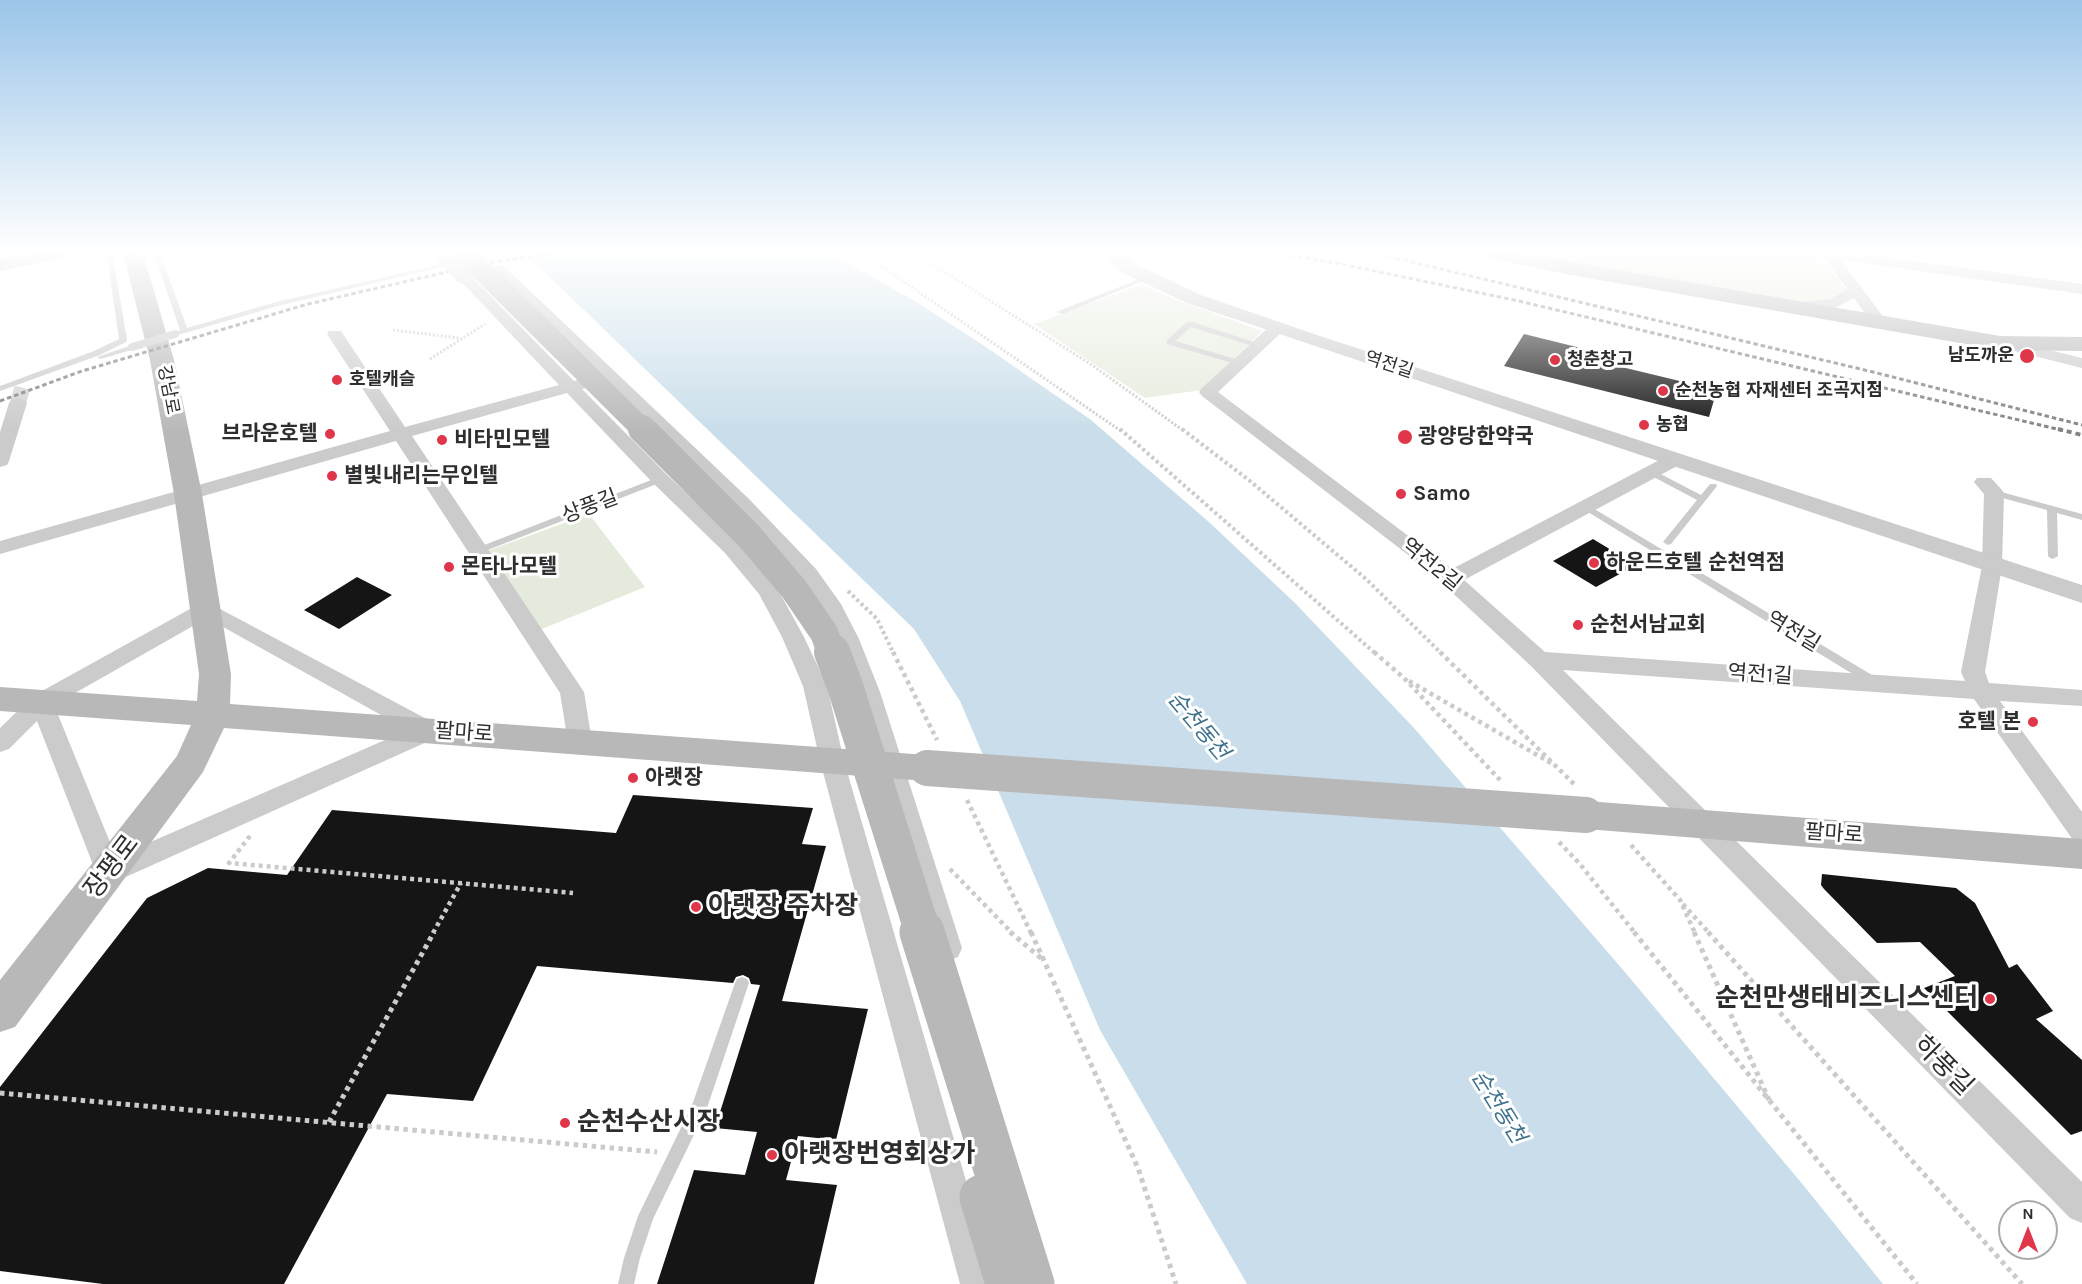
<!DOCTYPE html>
<html>
<head>
<meta charset="utf-8">
<style>
	body { margin:0 }
	#map { position:relative; width:2082px; height:1284px; overflow:hidden; background:#fff; font-family:Karla,sans-serif }
	canvas { display:block }
	.north { position:absolute; left:1998px; top:1200px; width:60px; height:60px; box-sizing:border-box; background:#fff; border:2px solid #ababab; border-radius:50%; rotate:0deg; font-size:16px; font-weight:700; line-height:24px; text-align:center; color:#2e2e2e }
	.north::after { content:''; display:block; margin:auto; width:21px; height:27px; background:#df3649; clip-path:polygon(50% 0,100% 100%,50% 72%,0 100%) }
</style>
</head>
<body>
<div id="map">
<canvas width="2082" height="1284"></canvas>
<div class="north">N</div>
</div>
<script>
const c = document.querySelector('canvas').getContext('2d');
c.lineJoin = 'round';
function fill(path, color) { c.fillStyle = color; c.fill(path, 'evenodd'); }
const shape = rows => new Path2D(rows.map(r => 'M' + r).join(''));
function trace(path, color, width, dash) { c.strokeStyle = color; c.lineWidth = width; c.lineCap = dash ? 'butt' : 'round'; c.setLineDash(dash || []); c.stroke(path); }
function write(font, color, halo, rows, align = 'center') {
  c.font = font + ' Karla,"Noto Sans KR",sans-serif'; c.lineWidth = 6; c.setLineDash([]); c.textBaseline = 'middle'; c.strokeStyle = halo; c.fillStyle = color; for (const [text, x, y, turn = 0] of rows) {
    c.save(); c.translate(x, y); c.rotate((+turn || 0) * Math.PI / 180); c.textAlign = isNaN(turn) ? turn : align; if (halo) c.strokeText(text, 0, 0); c.fillText(text, 0, 0); c.restore();
  }
}
const green = shape([
	[1513,253,1819,253,1846,290,1841,296,1818,304,1806,304],
	[1141,285,1174,299,1262,331,1202,390,1145,398,1034,324],
	[589,514,645,587,537,631,487,551]
]);
const water = shape([
	[525,253,830,253,918,303,983,345,1091,420,1210,523,1295,603,1414,728,1624,971,1804,1186,1883,1284,1247,1284,1100,1030,960,701,914,629]
]);
const building = shape([
	[1524,334,1605,354,1601,362,1717,390,1709,417,1504,366],
	[1593,539,1636,565,1596,587,1553,561],
	[357,577,392,595,339,629,304,610],
	[633,795,813,808,802,844,826,846,782,1001,868,1009,836,1140,798,1136,786,1180,837,1185,814,1284,657,1284,694,1170,745,1175,757,1132,715,1128,760,985,751,984,749,978,743,975,736,977,733,983,537,966,473,1101,387,1094,284,1284,103,1284,0,1271,0,1087,147,898,208,868,287,875,332,810,616,833],
	[1822,874,1956,888,1975,903,2009,968,2017,964,2053,1011,2036,1019,2082,1060,2082,1131,2071,1135,1924,988,1955,976,1920,942,1877,943,1824,889,1821,885]
]);
const minorTunnel = shape([
	[18,403,23,385]
]);
const pathFar3 = shape([
	[862,253,1121,431],
	[914,253,1089,363,1184,431],
	[393,330,459,338],
	[430,359,485,324]
]);
const pathFar2 = shape([
	[1120,429,1376,654],
	[1182,429,1250,481,1366,579,1442,654],
	[848,591,877,619,894,654]
]);
const pathFar1 = shape([
	[893,652,937,740],
	[1374,652,1404,678,1500,780],
	[1440,652,1575,785],
	[1409,681,1551,763],
	[967,800,1031,933],
	[250,836,229,863,573,893],
	[1559,842,1579,863,1635,933],
	[1631,845,1680,900,1695,933],
	[950,869,1012,933],
	[1683,904,1709,933],
	[433,933,461,883]
]);
const path = shape([
	[1010,932,1041,958],
	[1031,932,1138,1168,1176,1284],
	[1634,932,1917,1284],
	[1694,932,1769,1100],
	[1708,932,2022,1284],
	[0,1093,657,1152],
	[329,1122,434,932]
]);
const service = shape([
	[110,253,117,253,113,257,127,340,126,342,100,355,0,391,0,386,94,351,119,339,107,256,110,253],
	[154,253,160,253,187,328,276,302,451,262,454,264,278,306,178,335,174,333,180,330,154,253],
	[1145,277,1150,278,1063,314,1056,312,1145,277],
	[1187,322,1193,322,1263,345,1256,347,1191,327,1175,341,1242,361,1243,363,1239,365,1167,344,1167,340,1187,322],
	[132,345,136,347,135,349,101,359,97,357,132,345],
	[1651,469,1701,495,1710,484,1716,484,1717,486,1671,544,1668,545,1663,542,1697,500,1648,474,1648,470,1651,469],
	[664,475,668,478,667,480,480,553,474,553,472,551,474,549,664,475],
	[1994,490,2082,514,2082,520,2057,513,2058,556,2053,559,2050,558,2048,556,2047,510,1991,495,1989,493,1991,491,1994,490],
	[1586,504,1877,678,1878,681,1877,684,1869,684,1583,509,1581,507,1583,505,1586,504],
	[742,977,747,979,749,983,707,1108,653,1219,640,1258,634,1284,618,1284,624,1258,638,1216,692,1105,735,983,737,979,742,977]
]);
const minor = shape([
	[1821,253,1853,253,2082,284,2082,294,1841,260,1887,322,1885,325,1873,325,1854,298,1835,308,1790,310,1787,307,1790,304,1831,299,1847,289,1821,253],
	[489,265,503,266,508,270,749,499,816,569,841,604,859,639,880,692,962,948,958,957,948,961,938,957,934,948,856,692,837,639,820,606,802,579,735,507,498,276,489,273,472,277,574,381,585,378,591,379,594,383,591,387,582,389,667,475,739,543,776,586,804,637,827,686,844,761,996,1284,960,1284,820,761,803,686,782,637,759,594,725,553,653,483,567,393,412,436,584,692,592,742,589,748,580,751,571,748,568,742,560,693,396,441,0,554,0,541,390,431,327,334,329,331,341,331,405,427,559,385,456,276,464,269,489,265],
	[1277,323,1283,325,1285,328,1283,331,1218,392,1452,569,1667,456,1681,456,1683,460,1681,464,1464,580,1545,652,1965,681,1961,672,1982,566,1984,494,1974,482,1977,478,1991,478,2001,489,2004,493,2002,566,1985,672,1989,683,2082,690,2082,706,2000,701,2082,812,2082,843,2073,840,1974,699,1563,670,2082,1182,2082,1223,2070,1218,1531,666,1429,571,1202,396,1199,392,1202,388,1271,325,1277,323],
	[2000,338,2082,358,2082,368,1994,346,1992,343,2000,338],
	[18,398,24,399,27,403,9,461,7,465,0,467,0,432,9,403,12,399,18,398],
	[207,602,438,725,441,731,438,737,119,880,109,883,99,880,37,721,9,749,0,752,0,728,33,696,199,604,207,602],
	[207,618,408,730,116,857,54,705,207,618]
]);
const tertiary = shape([
	[1103,253,1123,253,1135,264,1201,295,1317,335,2082,585,2082,603,1187,303,1121,272,1103,253]
]);
const secondary = shape([
	[30,253,70,253,67,257,0,271,0,259,30,253],
	[123,253,143,253,174,360,202,494,231,674,230,704,927,755,939,759,945,768,939,777,927,781,224,728,203,772,15,1027,0,1032,0,980,177,756,191,725,0,711,0,687,197,701,199,674,174,494,150,360,123,253],
	[1481,253,1521,253,2000,336,2082,337,2082,351,2000,350,1565,274,1484,257,1481,253],
	[1586,801,2082,839,2082,869,1586,829,1573,825,1568,815,1573,805,1586,801]
]);
const railFar1 = shape([
	[1276,253,1341,264,1519,301,2065,431],
	[1374,253,1873,372,2082,425],
	[0,401,82,371,308,304,486,263,557,253]
]);
const rail = shape([
	[2058,429,2082,435]
]);
const serviceBridge = shape([
	[132,347,175,334]
]);
const minorBridge = shape([
	[443,255,463,276]
]);
const secondaryBridgeFar3 = shape([
	[465,253,644,431]
]);
const secondaryBridgeFar2 = shape([
	[642,429,748,535,794,589,824,633,832,654]
]);
const secondaryBridgeFar1 = shape([
	[832,652,845,686,923,933],
	[927,768,1586,815]
]);
const secondaryBridge = shape([
	[922,932,1032,1284],
	[982,1197,1008,1284]
]);
const markers = [
	[2027,356,8,"#df3649"],
	[1555,360,6,"#df3649"],
	[337,380,6,"#df3649"],
	[1663,391,6,"#df3649"],
	[1644,425,6,"#df3649"],
	[330,434,6,"#df3649"],
	[1405,437,8,"#df3649"],
	[442,440,6,"#df3649"],
	[332,476,6,"#df3649"],
	[1401,494,6,"#df3649"],
	[1594,563,6,"#df3649"],
	[449,567,6,"#df3649"],
	[1578,625,6,"#df3649"],
	[2033,722,6,"#df3649"],
	[633,778,6,"#df3649"],
	[696,907,6,"#df3649"],
	[1990,999,6,"#df3649"],
	[565,1123,6,"#df3649"],
	[772,1155,6,"#df3649"]
];
const farPoinames = [
	["남도까운",2014,356,"right"],
	["청춘창고",1567,360],
	["호텔캐슬",349,380],
	["순천농협 자재센터 조곡지점",1675,391],
	["농협",1656,425]
];
const farStreetnames = [
	["역전길",1389,365,18],
	["강남로",168,390,79]
];
const poiNames = [
	["브라운호텔",318,434,"right"],
	["광양당한약국",1418,437],
	["비타민모텔",454,440],
	["별빛내리는무인텔",344,476],
	["Samo",1413,494],
	["하운드호텔 순천역점",1606,563],
	["몬타나모텔",461,567],
	["순천서남교회",1590,625],
	["호텔 본",2021,722,"right"],
	["아랫장",645,778]
];
const streetNames = [
	["상풍길",590,507,-21],
	["역전2길",1431,565,39],
	["역전길",1793,632,31],
	["역전1길",1760,675,4],
	["팔마로",464,733,4],
	["팔마로",1834,834,4]
];
const waterNames = [
	["순천동천",1198,726,50],
	["순천동천",1498,1107,58]
];
const nearStreetnames = [
	["장평로",112,867,-53],
	["하풍길",1943,1066,45]
];
const nearPoinames = [
	["아랫장 주차장",708,907],
	["순천만생태비즈니스센터",1978,999,"right"],
	["순천수산시장",577,1123],
	["아랫장번영회상가",784,1155]
];
fill(green, '#e5ebdc');
fill(water, '#c9deea');
fill(building, '#151515');
trace(minorTunnel, '#d5d5d5', 16, [16, 8]);
trace(pathFar3, '#cbcbcb', 3, [2, 2]);
trace(pathFar2, '#cbcbcb', 4, [3, 3]);
trace(pathFar1, '#cbcbcb', 4.5, [4, 4]);
trace(path, '#cbcbcb', 5, [4.5, 4.5]);
fill(service, '#cbcbcb');
fill(minor, '#cbcbcb');
fill(tertiary, '#cbcbcb');
fill(secondary, '#b8b8b8');
trace(railFar1, '#838383', 3, [4.5, 3]);
trace(rail, '#838383', 4, [5, 4]);
trace(serviceBridge, '#cbcbcb', 8);
trace(minorBridge, '#cbcbcb', 16);
trace(secondaryBridgeFar3, '#b8b8b8', 22);
trace(secondaryBridgeFar2, '#b8b8b8', 28);
trace(secondaryBridgeFar1, '#b8b8b8', 36);
trace(secondaryBridge, '#b8b8b8', 45);
const sky = c.createLinearGradient(0, 0, 0, 433);
sky.addColorStop(0, '#9bc5e9');
sky.addColorStop(0.58, '#fff');
sky.addColorStop(1, '#ffffff00');
c.fillStyle = sky;
c.fillRect(0, 0, 2082, 433);
for (const [x, y, r, color] of markers) { const dot = new Path2D(); dot.arc(x, y, r, 0, 2 * Math.PI); c.fillStyle = color; c.fill(dot); trace(dot, '#fff', 2); }
write('bold 18px', '#2e2e2e', '#fff', farPoinames, 'left');
write('18px', '#2e2e2e', '#fff', farStreetnames);
write('bold 21px', '#2e2e2e', '#fff', poiNames, 'left');
write('21px', '#2e2e2e', '#fff', streetNames);
write('italic 22px', '#3f728d', '#fff', waterNames);
write('26px', '#2e2e2e', '#fff', nearStreetnames);
write('bold 26px', '#2e2e2e', '#fff', nearPoinames, 'left');
</script>
</body>
</html>
